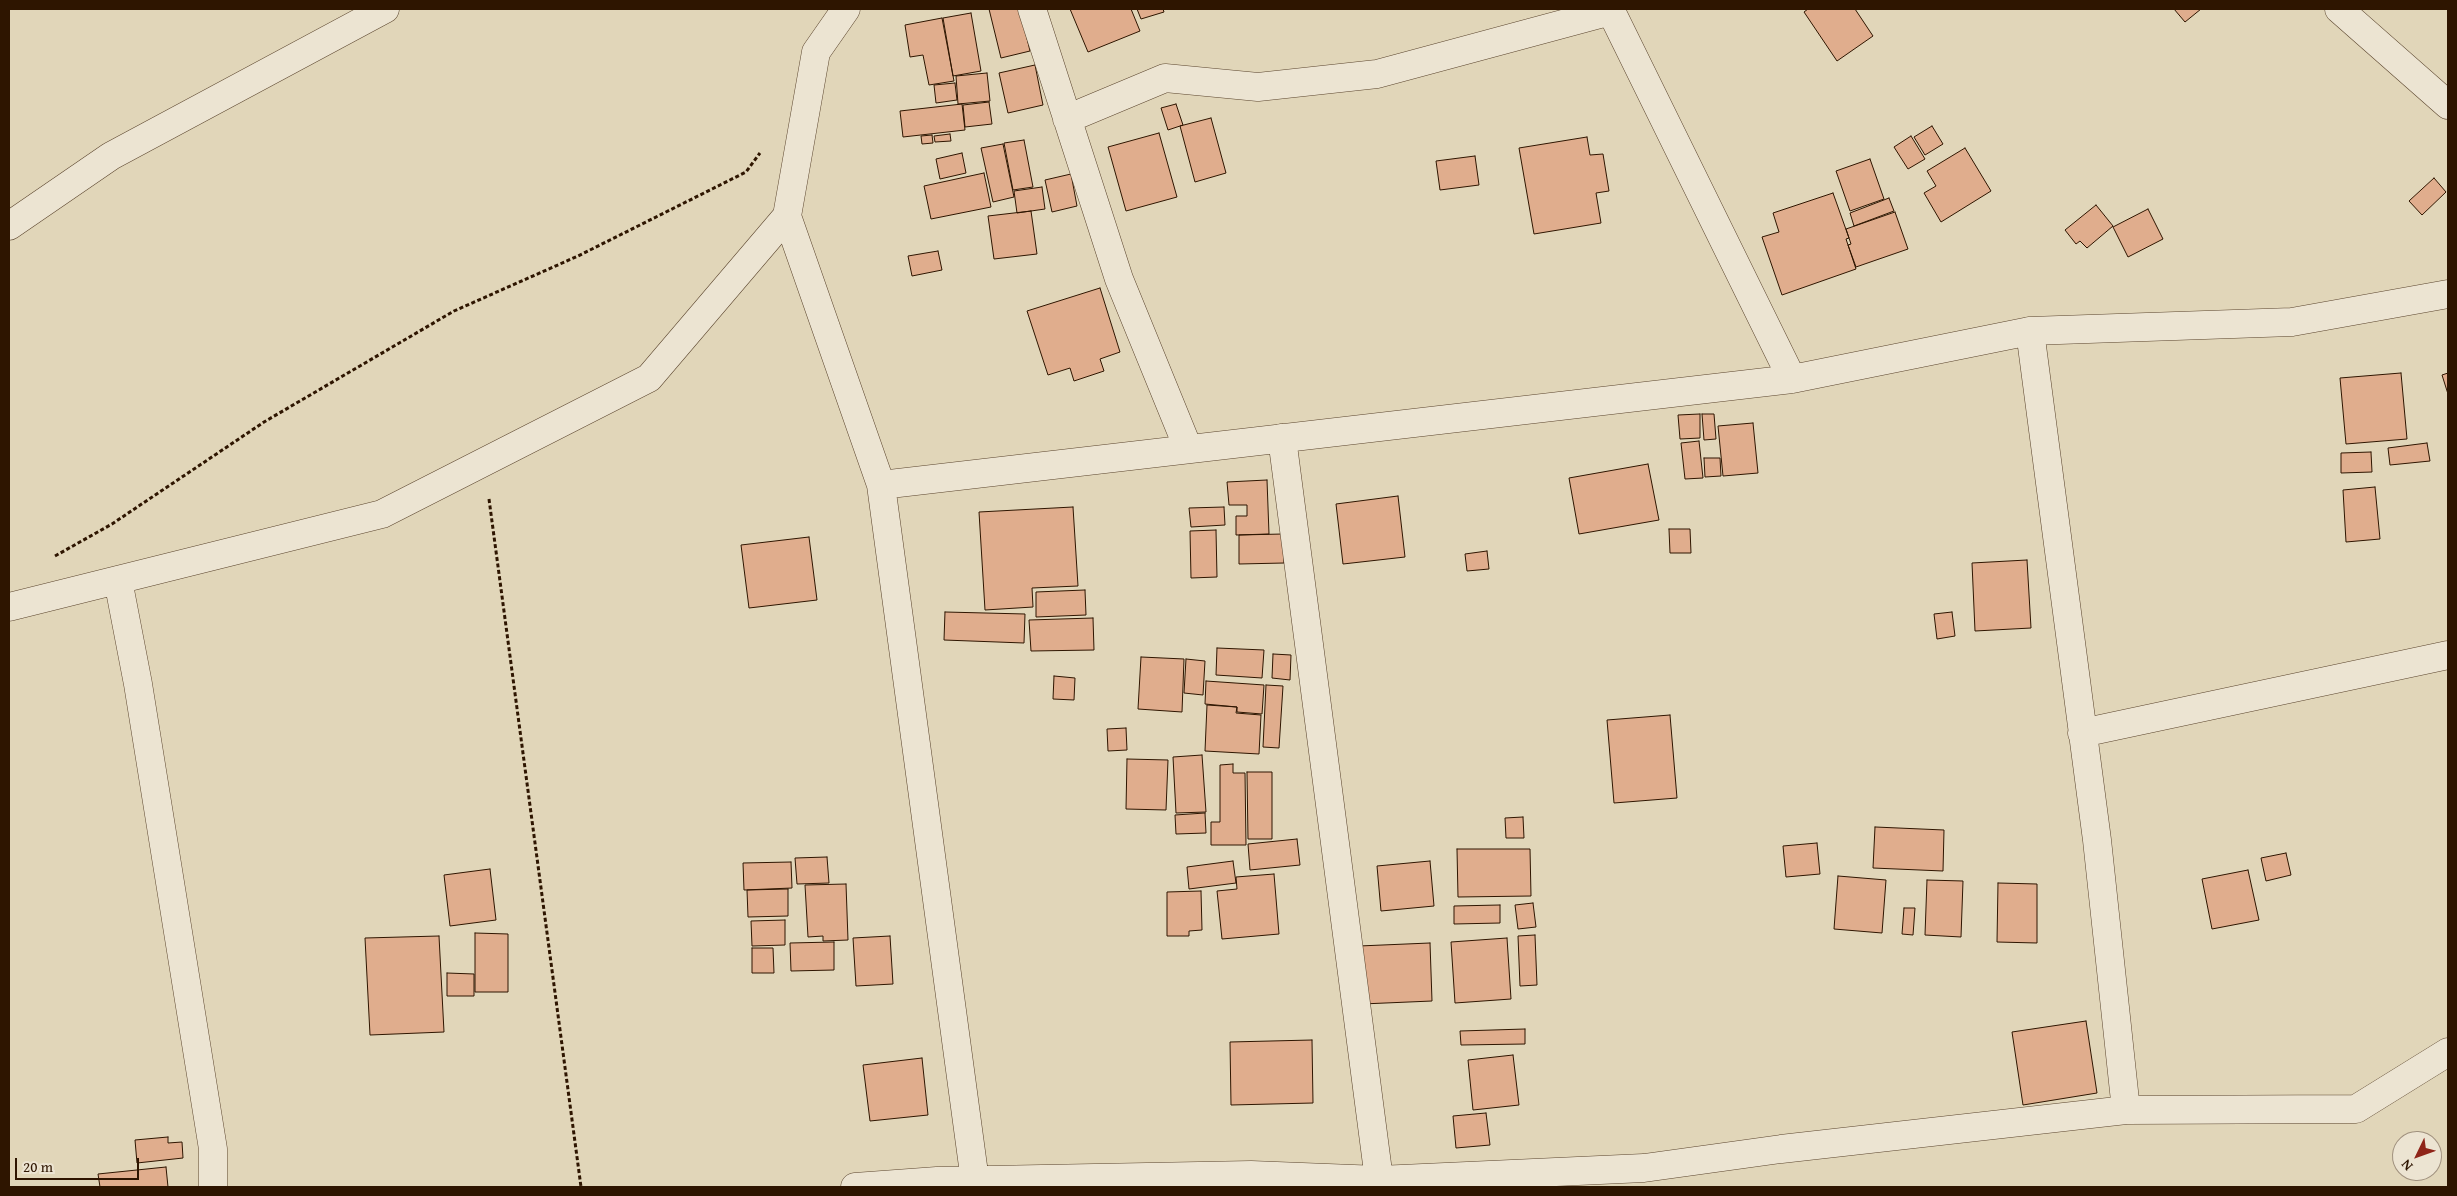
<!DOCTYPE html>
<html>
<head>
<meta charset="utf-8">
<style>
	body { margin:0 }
	#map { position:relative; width:2457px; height:1196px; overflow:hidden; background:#e1d6b9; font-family:"Gentium Book Plus",serif }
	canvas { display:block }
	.frame { position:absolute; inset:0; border:10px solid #2e1500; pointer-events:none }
	.north { position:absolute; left:2392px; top:1131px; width:50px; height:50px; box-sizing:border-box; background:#ece4d2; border:1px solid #a0917e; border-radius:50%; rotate:228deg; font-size:14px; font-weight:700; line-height:20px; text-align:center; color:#2e1500 }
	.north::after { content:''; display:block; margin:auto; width:18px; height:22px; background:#8f2418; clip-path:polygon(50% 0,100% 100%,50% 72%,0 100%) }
	.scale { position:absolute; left:15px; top:1158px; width:124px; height:22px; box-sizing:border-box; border:2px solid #2e1500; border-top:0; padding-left:6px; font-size:15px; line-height:18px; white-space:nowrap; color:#2e1500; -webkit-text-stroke:4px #ece4d2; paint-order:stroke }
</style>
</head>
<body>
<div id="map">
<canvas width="2457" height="1196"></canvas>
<div class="frame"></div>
<div class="north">N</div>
<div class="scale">20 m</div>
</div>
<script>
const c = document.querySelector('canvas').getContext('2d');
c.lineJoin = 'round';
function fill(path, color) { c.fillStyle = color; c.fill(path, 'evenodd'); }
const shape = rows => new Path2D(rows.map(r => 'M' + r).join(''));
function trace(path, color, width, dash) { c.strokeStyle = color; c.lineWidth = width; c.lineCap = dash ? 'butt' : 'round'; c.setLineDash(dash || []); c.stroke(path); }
const building = shape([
	[989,9,1020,9,1030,51,1001,58,989,9],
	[1070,9,1131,9,1140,31,1088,52,1070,9],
	[1137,9,1163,9,1164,12,1141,19,1137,9],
	[1808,9,1855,9,1873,36,1837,61,1804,12,1808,9],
	[2174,9,2201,9,2185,22,2174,9],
	[971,13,981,71,953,76,943,18,971,13],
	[942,18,954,81,929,85,923,55,910,57,905,25,942,18],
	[1035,65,1043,105,1008,113,999,73,1035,65],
	[987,73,990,101,958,104,956,76,987,73],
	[955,83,957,100,936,103,934,85,955,83],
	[989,102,992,124,965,127,963,105,989,102],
	[962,104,965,130,903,137,900,111,962,104],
	[1176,104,1183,125,1168,130,1161,108,1176,104],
	[1211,118,1226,173,1195,182,1180,126,1211,118],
	[1932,126,1943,144,1925,155,1914,137,1932,126],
	[1159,133,1177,197,1126,211,1108,147,1159,133],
	[950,134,951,141,935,142,934,136,950,134],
	[932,135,933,143,922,144,921,136,932,135],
	[1911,136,1925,159,1908,169,1894,147,1911,136],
	[1587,137,1590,155,1603,154,1609,191,1596,193,1601,223,1534,234,1519,148,1587,137],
	[1024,140,1033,187,1013,190,1004,143,1024,140],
	[1003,144,1014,197,993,202,981,148,1003,144],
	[1965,148,1991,191,1941,222,1924,193,1936,186,1927,171,1965,148],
	[962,153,966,173,940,179,936,159,962,153],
	[1475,156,1479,185,1440,190,1436,161,1475,156],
	[1870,159,1884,199,1850,211,1836,171,1870,159],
	[984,173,991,207,931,219,924,186,984,173],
	[1071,174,1077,206,1052,212,1045,180,1071,174],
	[2434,178,2446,192,2422,215,2409,201,2434,178],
	[1042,187,1045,209,1017,213,1014,191,1042,187],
	[1833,193,1849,238,1846,239,1856,269,1782,295,1762,237,1779,232,1773,213,1833,193],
	[1889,198,1894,211,1854,226,1850,213,1889,198],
	[2096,205,2113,226,2087,248,2080,241,2076,244,2065,230,2096,205],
	[2148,209,2163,239,2128,257,2113,227,2148,209],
	[1031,211,1037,254,994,259,988,216,1031,211],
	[1895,212,1908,249,1856,267,1848,245,1851,244,1846,229,1895,212],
	[938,251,942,270,912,276,908,256,938,251],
	[1100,288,1120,352,1100,359,1104,371,1074,381,1070,368,1048,375,1027,311,1100,288],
	[2401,373,2407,439,2346,444,2340,378,2401,373],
	[2448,373,2448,394,2442,375,2448,373],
	[1700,414,1700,438,1680,439,1678,415,1700,414],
	[1702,414,1714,414,1716,439,1704,440,1702,414],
	[1753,423,1758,473,1723,476,1718,426,1753,423],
	[1699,441,1703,478,1685,479,1681,443,1699,441],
	[2427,443,2430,461,2390,465,2388,448,2427,443],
	[2371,452,2372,472,2341,473,2341,453,2371,452],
	[1704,458,1720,458,1721,476,1705,477,1704,458],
	[1648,464,1659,520,1579,534,1569,478,1648,464],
	[1267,480,1269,534,1236,535,1236,516,1247,516,1247,505,1229,505,1227,482,1267,480],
	[2375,487,2380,539,2346,542,2343,490,2375,487],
	[1398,496,1405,557,1343,564,1336,504,1398,496],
	[1073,507,1078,586,1032,588,1033,607,985,610,979,512,1073,507],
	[1224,507,1225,525,1191,527,1189,508,1224,507],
	[1669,529,1690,529,1691,553,1670,553,1669,529],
	[1216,530,1217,577,1191,578,1190,531,1216,530],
	[1283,534,1284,563,1239,564,1239,535,1283,534],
	[809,537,817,600,749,608,741,545,809,537],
	[1487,551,1489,569,1467,571,1465,554,1487,551],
	[2027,560,2031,628,1975,631,1972,563,2027,560],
	[1085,590,1086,615,1036,617,1036,592,1085,590],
	[945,612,1025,614,1024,643,944,640,945,612],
	[1952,612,1955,636,1937,639,1934,614,1952,612],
	[1093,618,1094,650,1031,651,1029,620,1093,618],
	[1217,648,1264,650,1262,678,1216,675,1217,648],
	[1273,654,1291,655,1290,680,1272,678,1273,654],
	[1141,657,1184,659,1182,712,1138,709,1141,657],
	[1186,659,1205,661,1203,695,1184,693,1186,659],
	[1054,676,1075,678,1074,700,1053,699,1054,676],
	[1206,681,1264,685,1262,714,1237,712,1237,707,1205,704,1206,681],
	[1266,685,1283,686,1279,748,1263,747,1266,685],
	[1207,705,1237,707,1236,713,1261,715,1259,754,1205,751,1207,705],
	[1670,715,1677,798,1614,803,1607,720,1670,715],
	[1126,728,1127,750,1108,751,1107,729,1126,728],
	[1202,755,1206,812,1176,813,1173,757,1202,755],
	[1127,759,1168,760,1166,810,1126,809,1127,759],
	[1233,764,1233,773,1245,773,1246,845,1211,845,1211,822,1220,822,1220,765,1233,764],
	[1247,772,1272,772,1272,839,1248,839,1247,772],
	[1205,813,1206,833,1176,834,1175,815,1205,813],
	[1523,817,1524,838,1506,838,1505,818,1523,817],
	[1875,827,1944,830,1943,871,1873,868,1875,827],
	[1297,839,1300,865,1250,870,1248,844,1297,839],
	[1817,843,1820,874,1786,877,1783,846,1817,843],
	[1457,849,1530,849,1531,896,1458,897,1457,849],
	[2286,853,2291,875,2266,881,2261,858,2286,853],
	[827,857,829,883,797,884,795,858,827,857],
	[1233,861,1236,883,1189,889,1187,867,1233,861],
	[1430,861,1434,906,1381,911,1377,866,1430,861],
	[791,862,792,888,744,890,743,863,791,862],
	[490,869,496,920,450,926,444,875,490,869],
	[2248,870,2259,920,2212,929,2202,879,2248,870],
	[1274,874,1279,934,1222,939,1217,891,1237,889,1236,877,1274,874],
	[1838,876,1886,880,1882,933,1834,929,1838,876],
	[1927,880,1963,881,1961,937,1925,935,1927,880],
	[1998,883,2037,884,2037,943,1997,942,1998,883],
	[846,884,848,940,823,941,823,936,808,937,805,885,846,884],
	[788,889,788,916,748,917,747,890,788,889],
	[1201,891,1202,930,1189,931,1189,936,1167,936,1167,892,1201,891],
	[1533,903,1536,927,1518,929,1515,905,1533,903],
	[1500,905,1500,923,1454,924,1454,906,1500,905],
	[1904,908,1915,908,1913,935,1902,934,1904,908],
	[785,920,785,945,752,946,751,921,785,920],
	[475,933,508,934,508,992,475,992,475,933],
	[1535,935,1537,985,1520,986,1518,936,1535,935],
	[439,936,444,1032,370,1035,365,938,439,936],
	[890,936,893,984,856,986,853,938,890,936],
	[1507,938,1511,999,1455,1003,1451,942,1507,938],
	[834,942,834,970,791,971,790,943,834,942],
	[1430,943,1432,1001,1362,1004,1359,946,1430,943],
	[752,948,773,948,774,973,752,973,752,948],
	[447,973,474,974,474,996,447,996,447,973],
	[2086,1021,2097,1093,2023,1105,2012,1032,2086,1021],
	[1525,1029,1525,1044,1461,1045,1460,1031,1525,1029],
	[1312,1040,1313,1103,1231,1105,1230,1042,1312,1040],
	[1513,1055,1519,1105,1473,1110,1468,1060,1513,1055],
	[922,1058,928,1115,870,1121,863,1065,922,1058],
	[1486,1113,1490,1145,1456,1148,1453,1116,1486,1113],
	[168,1137,168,1143,182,1142,183,1158,137,1163,135,1140,168,1137],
	[166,1167,168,1187,100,1187,98,1174,166,1167]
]);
const path = shape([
	[489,499,581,1187],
	[55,556,112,524,264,422,454,311,578,256,746,172,760,153]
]);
const street = shape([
	[1032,9,1119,279,1188,448],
	[1610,9,1792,379],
	[2339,9,2448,105],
	[1067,119,1165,78,1258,87,1377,74,1611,11],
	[787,216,816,52,846,9],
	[9,226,111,156,385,9],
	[2030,331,2097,840,2126,1110],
	[1282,438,1380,1187],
	[881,485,975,1181],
	[118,580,138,684,213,1149,213,1187],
	[9,607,382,514,649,378,787,216,881,485,1792,379,2030,331,2292,322,2448,294],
	[2082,733,2448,655],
	[855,1187,937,1181,1251,1175,1379,1180,1644,1168,1781,1149,2126,1110,2356,1109,2448,1052]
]);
fill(building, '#e0ad8d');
trace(building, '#2e1500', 1);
trace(street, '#5b452e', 29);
trace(path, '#2e1500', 3, [4, 2.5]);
trace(street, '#ece4d2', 28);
</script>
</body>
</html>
